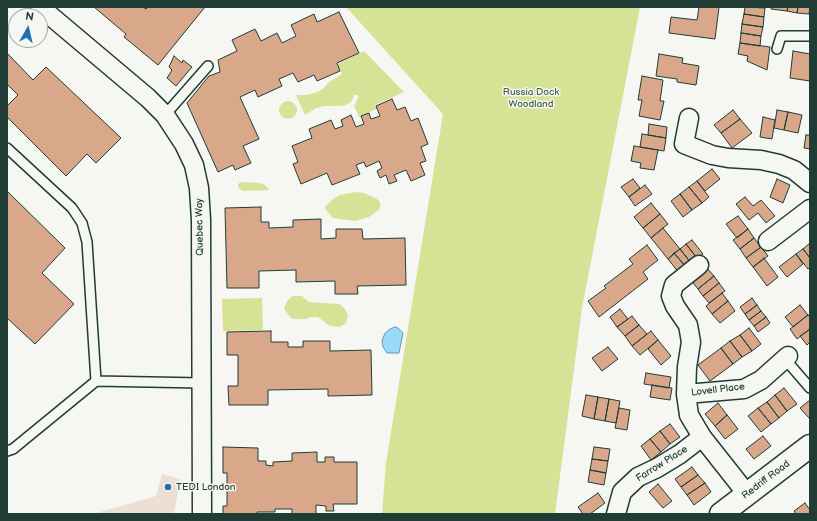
<!DOCTYPE html>
<html>
<head>
<meta charset="utf-8">
<style>
	body { margin:0 }
	#map { position:relative; width:817px; height:521px; overflow:hidden; background:#f6f6f2; font-family:"Balsamiq Sans",sans-serif }
	canvas { display:block }
	.frame { position:absolute; inset:0; border:8px solid #1f3d34; pointer-events:none }
	.north { position:absolute; left:8px; top:8px; width:40px; height:40px; box-sizing:border-box; background:#f6f6f2; border:1px solid #a0aca6; border-radius:50%; rotate:8deg; font-size:11px; font-weight:700; line-height:16px; text-align:center; color:#1f3d34 }
	.north::after { content:''; display:block; margin:auto; width:14px; height:18px; background:#1f6fb2; clip-path:polygon(50% 0,100% 100%,50% 72%,0 100%) }
</style>
</head>
<body>
<div id="map">
<canvas width="817" height="521"></canvas>
<div class="frame"></div>
<div class="north">N</div>
</div>
<script>
const c = document.querySelector('canvas').getContext('2d');
c.lineJoin = 'round';
function fill(path, color) { c.fillStyle = color; c.fill(path, 'evenodd'); }
const shape = rows => new Path2D(rows.map(r => 'M' + r).join(''));
function trace(path, color, width, dash) { c.strokeStyle = color; c.lineWidth = width; c.lineCap = dash ? 'butt' : 'round'; c.setLineDash(dash || []); c.stroke(path); }
function write(font, color, halo, rows, align = 'center') {
  c.font = font + ' "Balsamiq Sans",sans-serif'; c.lineWidth = 3; c.setLineDash([]); c.textBaseline = 'middle'; c.strokeStyle = halo; c.fillStyle = color; for (const [text, x, y, turn = 0] of rows) {
    c.save(); c.translate(x, y); c.rotate((+turn || 0) * Math.PI / 180); c.textAlign = isNaN(turn) ? turn : align; if (halo) c.strokeText(text, 0, 0); c.fillText(text, 0, 0); c.restore();
  }
}
const built = shape([
	[162,474,180,479,174,514,93,514,156,496]
]);
const green = shape([
	[346,7,640,7,582,308,555,514,382,514,386,463,443,114],
	[364,51,404,92,375,105,376,109,359,117,354,106,359,96,354,94,352,101,346,105,340,106,324,106,316,108,305,115,296,95,306,95,315,93,323,89,328,83,342,74,338,64],
	'279 110a9 9 0 1 1 18 0a9 9 0 1 1-18 0Z',
	[241,182,260,183,265,185,269,190,242,191,238,187,238,184],
	[356,192,364,193,377,199,380,202,380,209,369,217,355,221,333,218,326,210,325,207,333,199,340,195],
	[293,296,302,296,309,302,339,304,345,309,348,316,346,323,340,327,330,326,318,317,311,317,306,319,292,319,284,309,287,301],
	[262,298,263,330,223,331,222,299]
]);
const water = shape([
	[395,327,398,328,403,333,399,353,387,353,383,347,382,341,385,333,390,329,395,327]
]);
const building = shape([
	[94,7,143,7,146,9,148,7,205,7,158,65,124,37,126,34,94,7],
	[699,7,719,7,715,39,669,33,671,17,697,20,699,7],
	[745,7,765,8,764,17,744,14,745,7],
	[771,7,788,7,787,11,771,9,771,7],
	[788,7,798,7,797,13,787,11,788,7],
	[798,7,810,7,809,14,797,13,798,7],
	[339,12,359,53,337,63,340,71,317,81,314,75,298,82,293,73,279,79,282,86,258,97,255,90,240,97,259,139,243,146,251,163,235,170,233,165,218,172,187,103,209,76,220,72,218,60,237,51,232,40,255,29,261,41,277,33,282,43,296,36,291,25,314,14,317,22,339,12],
	[744,14,764,17,763,27,742,24,744,14],
	[742,24,763,27,761,36,741,33,742,24],
	[741,33,761,36,760,46,740,43,741,33],
	[740,43,770,47,767,70,747,61,748,56,738,54,740,43],
	[793,51,810,54,810,81,790,78,793,51],
	[7,53,33,80,46,67,121,138,96,163,87,154,66,176,7,117,7,106,18,95,7,84,7,53],
	[659,54,683,58,682,63,699,66,696,85,677,82,677,79,656,76,659,54],
	[174,56,182,63,183,60,192,67,176,86,167,78,172,70,169,67,174,56],
	[642,76,663,80,660,101,664,101,660,120,639,116,642,100,638,100,642,76],
	[392,99,397,110,405,107,411,121,418,118,428,144,421,147,426,161,420,163,425,175,411,181,406,170,394,175,397,181,389,184,386,175,380,178,377,171,382,168,379,161,366,167,364,162,356,165,360,174,332,185,327,173,301,184,293,164,298,162,292,146,312,138,309,129,331,120,335,129,343,126,341,120,351,115,356,127,364,124,361,116,369,113,371,119,380,116,376,106,392,99],
	[733,110,740,119,721,133,714,125,733,110],
	[777,110,788,112,784,130,774,128,777,110],
	[788,112,802,115,798,133,784,130,788,112],
	[763,117,775,120,772,139,760,137,763,117],
	[740,119,752,133,732,148,721,133,740,119],
	[649,124,667,127,666,138,648,135,649,124],
	[642,134,666,138,664,151,640,147,642,134],
	[806,135,810,135,810,149,804,148,806,135],
	[634,146,658,150,654,170,640,168,641,163,631,161,634,146],
	[712,169,720,179,705,191,697,181,712,169],
	[633,179,640,188,629,197,621,187,633,179],
	[777,179,790,185,783,203,770,197,777,179],
	[697,181,709,197,702,203,689,187,697,181],
	[645,185,652,194,635,206,629,197,645,185],
	[689,187,702,203,692,210,680,194,689,187],
	[7,191,65,248,42,273,74,304,35,344,7,318,7,191],
	[680,194,692,210,683,217,671,201,680,194],
	[745,197,753,206,761,200,775,216,766,223,758,213,749,220,736,204,745,197],
	[651,203,660,214,643,228,634,217,651,203],
	[261,207,261,222,269,222,269,228,293,227,293,220,321,219,321,239,336,238,336,229,362,229,363,239,405,238,406,285,357,286,358,294,335,294,335,281,296,282,296,270,259,271,259,288,227,288,225,208,261,207],
	[660,214,668,224,651,238,643,228,660,214],
	[738,216,748,229,737,238,726,224,738,216],
	[663,228,680,249,668,259,651,238,663,228],
	[748,229,754,238,740,249,733,240,748,229],
	[754,238,761,247,746,258,740,249,754,238],
	[692,240,703,254,697,258,686,244,692,240],
	[810,243,810,258,803,249,810,243],
	[686,244,697,258,691,263,680,249,686,244],
	[647,245,658,260,643,272,648,279,599,317,588,301,606,288,604,286,633,264,629,259,647,245],
	[761,247,768,256,753,267,746,258,761,247],
	[680,249,691,263,686,267,674,253,680,249],
	[803,249,810,258,810,267,808,269,796,254,803,249],
	[674,253,686,267,679,273,668,259,674,253],
	[796,254,803,264,787,277,779,267,796,254],
	[764,258,778,277,767,286,753,267,764,258],
	[706,267,714,276,698,289,690,279,706,267],
	[714,276,719,283,703,296,698,289,714,276],
	[719,283,725,291,709,303,703,296,719,283],
	[722,293,728,301,712,314,706,306,722,293],
	[752,298,757,305,745,314,740,307,752,298],
	[728,301,735,311,720,323,712,314,728,301],
	[757,305,761,311,749,320,745,314,757,305],
	[800,305,808,315,793,327,785,317,800,305],
	[620,309,628,319,617,327,610,317,620,309],
	[761,311,766,317,754,326,749,320,761,311],
	[808,315,810,317,810,329,797,339,790,329,808,315],
	[632,316,639,325,625,336,617,327,632,316],
	[766,317,770,323,758,332,754,326,766,317],
	[639,325,647,334,632,346,625,336,639,325],
	[749,328,761,344,752,351,740,335,749,328],
	[810,329,810,342,807,345,800,336,810,329],
	[271,331,271,342,288,342,288,347,303,347,303,341,330,341,330,351,371,350,372,395,328,396,328,389,268,390,268,405,229,405,228,386,238,386,238,355,227,355,227,332,271,331],
	[651,331,658,340,640,355,632,346,651,331],
	[740,335,752,351,742,357,730,341,740,335],
	[658,340,671,356,661,365,648,349,658,340],
	[730,341,742,357,733,364,721,348,730,341],
	[608,347,618,359,602,371,592,358,608,347],
	[721,348,733,364,710,381,698,365,721,348],
	[646,373,671,377,669,388,644,384,646,373],
	[652,385,672,388,670,400,650,397,652,385],
	[784,388,797,404,787,411,775,395,784,388],
	[586,395,598,397,594,419,582,416,586,395],
	[775,395,787,411,779,418,767,402,775,395],
	[598,397,609,399,605,421,594,419,598,397],
	[609,399,620,401,616,423,605,421,609,399],
	[810,400,810,417,809,418,800,408,810,400],
	[767,402,779,418,771,424,758,408,767,402],
	[718,403,727,415,715,426,705,414,718,403],
	[619,408,630,410,627,430,615,428,619,408],
	[758,408,771,424,761,432,748,416,758,408],
	[727,415,738,429,725,439,715,426,727,415],
	[670,424,680,437,670,444,660,431,670,424],
	[660,431,670,444,661,452,650,439,660,431],
	[763,436,771,446,754,459,746,449,763,436],
	[650,439,661,452,651,460,641,446,650,439],
	[223,447,258,448,258,461,266,461,266,465,273,466,273,462,292,461,292,453,317,452,317,462,325,462,325,457,334,457,334,462,357,462,357,504,333,504,334,511,326,511,326,506,316,505,316,514,292,514,292,509,275,509,275,512,257,512,257,514,223,514,223,506,227,506,227,473,223,473,223,447],
	[594,447,610,449,608,461,592,459,594,447],
	[592,459,608,461,606,473,590,470,592,459],
	[692,467,698,475,681,487,675,479,692,467],
	[590,470,606,473,604,485,588,482,590,470],
	[698,475,705,483,687,495,681,487,698,475],
	[705,483,711,492,694,505,687,495,705,483],
	[658,484,672,501,663,508,649,492,658,484],
	[598,493,605,503,590,514,583,514,578,507,598,493],
	[805,503,810,510,810,514,796,514,794,511,805,503]
]);
const service = shape([
	[777,49,781,36,810,36],
	[165,115,208,66],
	[7,148,72,208,82,223,87,242,96,381],
	[785,359,810,388],
	[7,451,13,449,96,381,202,383]
]);
const minor = shape([
	[40,7,148,98,165,115,184,144,194,165,199,188,201,220,202,514],
	[689,118,684,144,712,155,728,158,761,160,779,164,794,170,810,183],
	[768,241,810,209],
	[699,265,674,285,671,296,675,306,688,325,691,342,687,367,686,394,689,415,702,437,747,494],
	[686,394,744,389,761,380,788,356],
	[616,514,622,492,638,477,657,468,680,454,702,437]
]);
const secondary = shape([
	[721,514,810,446]
]);
const markers = [
	[168,487,4,"#1f6fb2"]
];
const parkNames = [
	["Russia Dock",531,92],
	["Woodland",531,104]
];
const streetNames = [
	["Quebec Way",200,227,-91],
	["Lovell Place",718,390,-7],
	["Farrow Place",662,464,-32],
	["Redriff Road",766,480,-37]
];
const poiNames = [
	["TEDI London",176,487]
];
fill(built, '#eddfd3');
fill(green, '#d6e295');
fill(water, '#98dafa');
trace(water, '#689bab', 1);
fill(building, '#d9a88b');
trace(building, '#1f3d34', 1);
trace(service, '#1f3d34', 12);
trace(minor, '#1f3d34', 21);
trace(secondary, '#1f3d34', 25);
trace(service, '#f6f6f2', 9);
trace(minor, '#f6f6f2', 18);
trace(secondary, '#f6f6f2', 22);
for (const [x, y, r, color] of markers) { const dot = new Path2D(); dot.arc(x, y, r, 0, 2 * Math.PI); c.fillStyle = color; c.fill(dot); trace(dot, '#f6f6f2', 1.5); }
write('10px', '#445e47', '#f6f6f2', parkNames);
write('10px', '#1f3d34', '#f6f6f2', streetNames);
write('10px', '#1f3d34', '#f6f6f2', poiNames, 'left');
</script>
</body>
</html>
